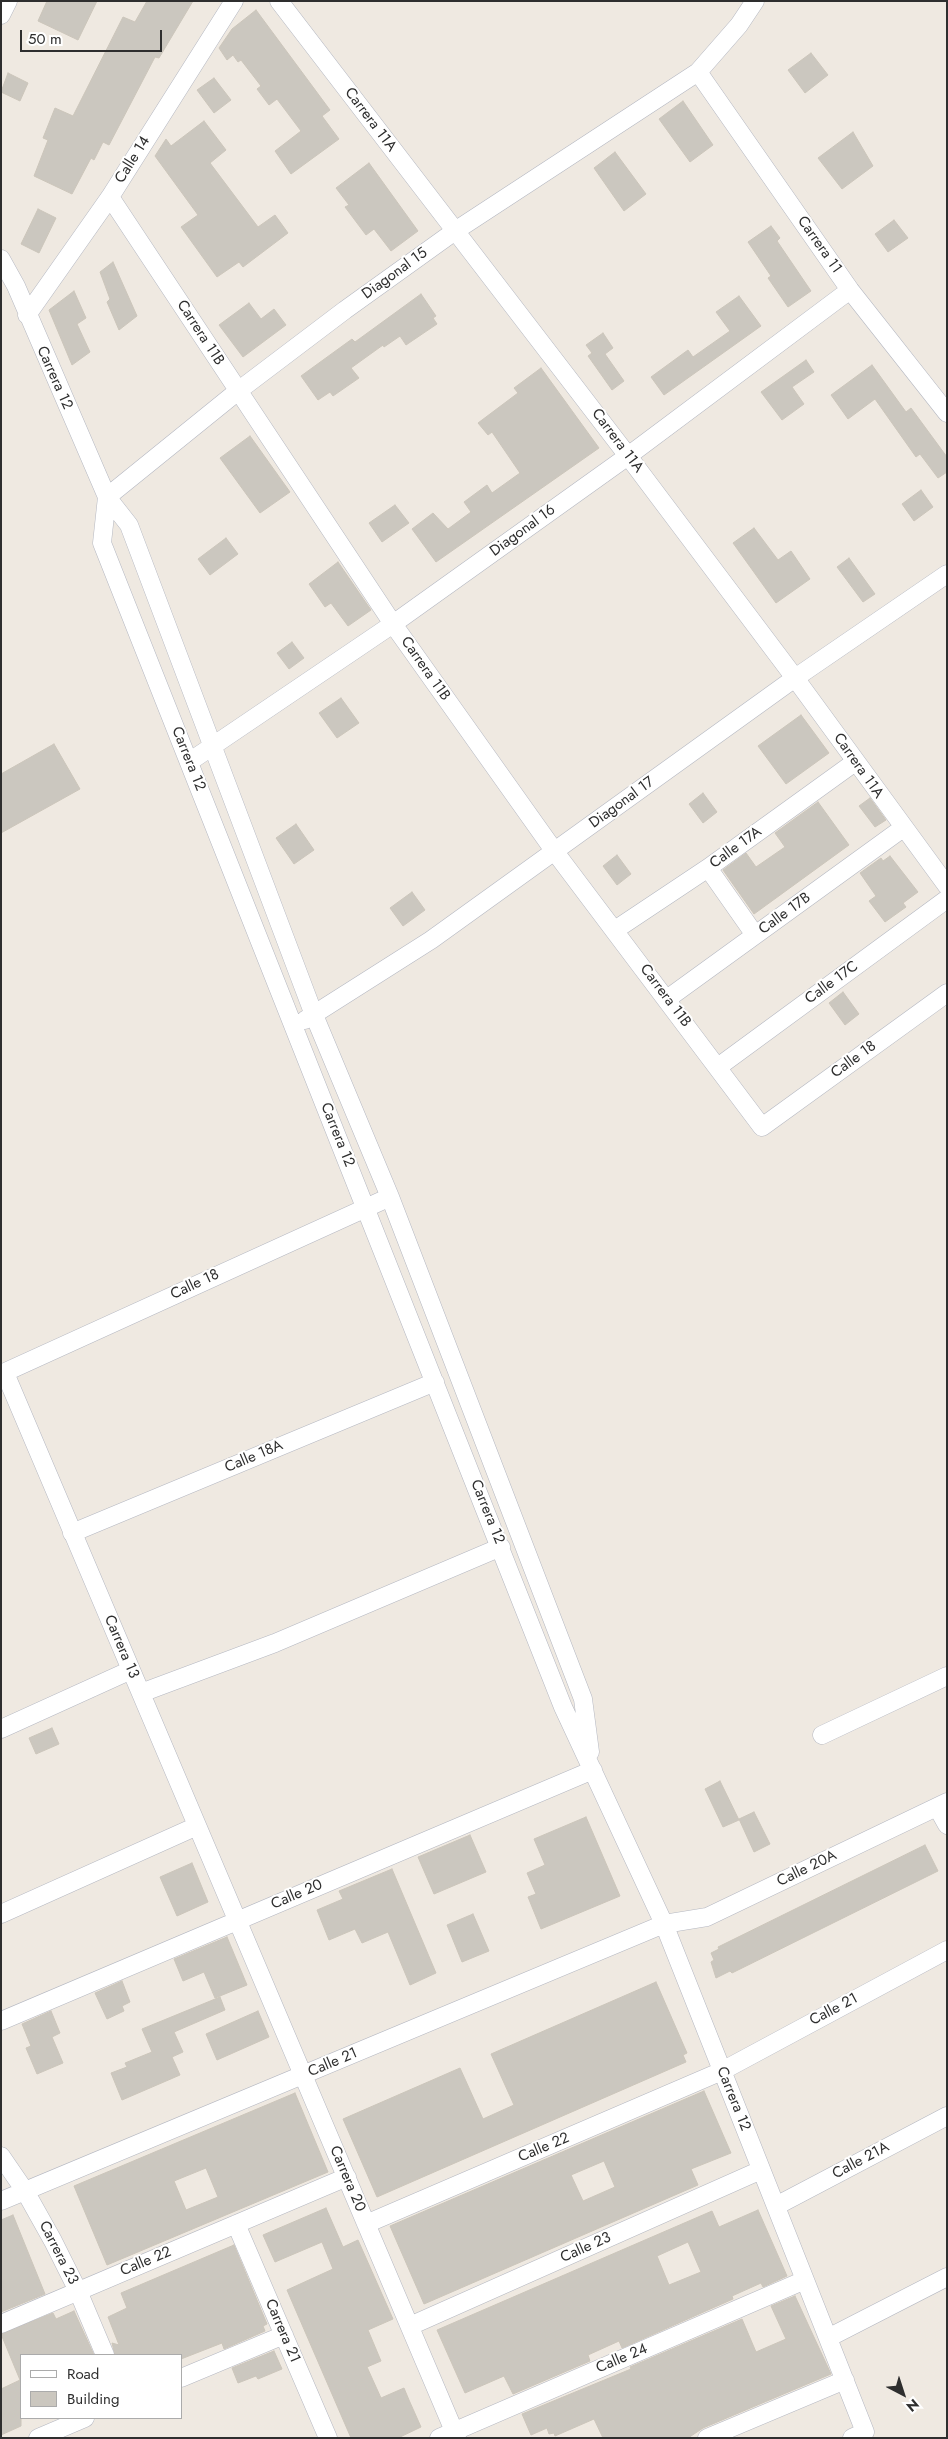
<!DOCTYPE html>
<html>
<head>
<meta charset="utf-8">
<style>
	body { margin:0 }
	#map { position:relative; width:948px; height:2439px; overflow:hidden; background:#efe9e1; font-family:Jost,sans-serif }
	canvas { display:block }
	.frame { position:absolute; inset:0; border:2px solid #2e2e2e; pointer-events:none }
	.legend { position:absolute; left:20px; top:2354px; width:162px; height:65px; box-sizing:border-box; background:#fff; border:1px solid #ababab; margin:0; padding:6px 9px; list-style:none; font-size:15px; color:#2e2e2e }
	.legend li { display:flex; align-items:center; gap:10px; height:25px }
	.legend b { width:25px; border:1px solid #ababab }
	.north { position:absolute; left:878px; top:2369px; width:50px; height:50px; -webkit-text-stroke:4px #fff; paint-order:stroke; rotate:140deg; font-size:14px; font-weight:700; line-height:20px; text-align:center; color:#2e2e2e }
	.north::after { content:''; display:block; margin:auto; width:18px; height:22px; background:#2e2e2e; clip-path:polygon(50% 0,100% 100%,50% 72%,0 100%) }
	.scale { position:absolute; left:20px; top:30px; width:142px; height:22px; box-sizing:border-box; border:2px solid #2e2e2e; border-top:0; padding-left:6px; font-size:15px; line-height:18px; white-space:nowrap; color:#2e2e2e; -webkit-text-stroke:4px #fff; paint-order:stroke }
</style>
</head>
<body>
<div id="map">
<canvas width="948" height="2439"></canvas>
<div class="frame"></div>
<ul class="legend">
<li><b style="height:6px;background:#fff"></b>Road</li>
<li><b style="height:14px;background:#cbc7bf"></b>Building</li>
</ul>
<div class="north">N</div>
<div class="scale">50 m</div>
</div>
<script>
const c = document.querySelector('canvas').getContext('2d');
c.lineJoin = 'round';
function fill(path, color) { c.fillStyle = color; c.fill(path, 'evenodd'); }
const shape = rows => new Path2D(rows.map(r => 'M' + r).join(''));
function trace(path, color, width, dash) { c.strokeStyle = color; c.lineWidth = width; c.lineCap = dash ? 'butt' : 'round'; c.setLineDash(dash || []); c.stroke(path); }
function write(font, color, halo, rows, align = 'center') {
  c.font = font + ' Jost,sans-serif'; c.lineWidth = 4; c.setLineDash([]); c.textBaseline = 'middle'; c.strokeStyle = halo; c.fillStyle = color; for (const [text, x, y, turn = 0] of rows) {
    c.save(); c.translate(x, y); c.rotate((+turn || 0) * Math.PI / 180); c.textAlign = isNaN(turn) ? turn : align; if (halo) c.strokeText(text, 0, 0); c.fillText(text, 0, 0); c.restore();
  }
}
const building = shape([
	[47,1,97,1,78,40,38,21,47,1],
	[147,1,193,1,159,58,155,57,109,145,103,142,94,160,91,158,72,194,34,176,48,140,43,138,55,108,73,116,123,17,135,22,147,1],
	[256,10,330,110,322,116,339,139,291,174,275,151,301,131,277,99,269,105,257,89,261,86,241,60,238,62,233,55,227,60,219,48,232,29,256,10],
	[811,53,828,75,805,93,788,70,811,53],
	[8,73,28,83,20,101,1,92,8,73],
	[214,78,231,100,214,113,197,90,214,78],
	[683,101,713,145,690,162,659,119,683,101],
	[204,121,226,150,210,163,258,227,275,215,288,233,243,267,239,262,217,277,181,227,198,215,155,156,166,139,171,146,204,121],
	[853,132,873,166,842,189,818,158,853,132],
	[615,152,646,194,624,211,594,168,615,152],
	[369,163,418,231,391,251,374,229,366,235,345,207,349,205,336,188,369,163],
	[38,209,56,218,39,253,21,244,38,209],
	[894,220,908,238,888,252,875,234,894,220],
	[771,226,780,238,777,241,811,291,788,307,768,278,771,276,748,242,771,226],
	[113,262,137,316,119,330,107,302,110,299,100,272,113,262],
	[74,291,86,318,77,324,90,352,72,365,49,310,74,291],
	[421,294,436,316,433,318,437,324,406,345,400,336,384,347,383,345,351,368,359,378,333,396,330,392,318,400,301,376,352,339,355,342,421,294],
	[739,296,761,326,664,395,651,377,688,350,693,357,730,331,716,312,739,296],
	[249,303,261,319,274,309,286,325,243,357,219,325,249,303],
	[603,333,613,348,605,354,624,381,612,390,588,356,592,353,586,345,603,333],
	[806,360,814,372,792,387,804,404,782,420,761,392,806,360],
	[872,365,906,412,911,408,947,457,947,472,938,478,920,454,916,457,875,399,848,419,831,395,872,365],
	[541,368,599,448,436,562,412,529,433,513,448,529,471,512,464,502,487,485,492,493,520,473,492,432,488,435,478,423,518,393,514,388,541,368],
	[250,436,290,492,260,513,220,458,250,436],
	[921,490,933,507,914,521,902,504,921,490],
	[395,505,409,523,382,542,369,523,395,505],
	[754,528,778,560,791,551,810,579,776,603,733,543,754,528],
	[226,538,238,554,210,575,198,559,226,538],
	[849,558,875,594,863,602,837,567,849,558],
	[338,562,371,610,348,626,331,603,325,607,309,584,338,562],
	[292,642,304,658,289,669,277,653,292,642],
	[341,698,359,723,337,738,319,713,341,698],
	[801,715,829,753,786,784,758,746,801,715],
	[54,744,80,789,1,833,1,774,54,744],
	[703,793,717,812,703,823,689,804,703,793],
	[870,798,886,820,875,827,859,806,870,798],
	[818,802,849,845,754,914,723,870,746,853,756,867,785,847,775,833,818,802],
	[296,824,314,850,294,864,276,838,296,824],
	[617,855,631,874,617,885,603,866,617,855],
	[890,856,918,892,903,903,906,907,885,922,869,901,876,896,860,873,881,858,883,861,890,856],
	[412,892,425,910,403,926,390,908,412,892],
	[843,992,859,1014,845,1025,829,1003,843,992],
	[52,1728,59,1744,36,1754,29,1738,52,1728],
	[720,1781,739,1820,723,1827,705,1789,720,1781],
	[754,1812,770,1844,754,1852,739,1819,754,1812],
	[586,1817,620,1896,541,1929,528,1897,536,1894,527,1873,545,1865,534,1839,586,1817],
	[470,1835,486,1872,434,1894,418,1857,470,1835],
	[925,1845,938,1871,732,1973,730,1971,716,1978,711,1962,714,1960,711,1953,719,1949,718,1947,925,1845],
	[192,1863,208,1902,177,1916,160,1877,192,1863],
	[392,1869,436,1973,410,1985,388,1932,362,1943,355,1929,329,1940,317,1910,343,1899,339,1891,392,1869],
	[473,1914,489,1951,462,1962,447,1925,473,1914],
	[227,1937,247,1985,215,1998,204,1972,183,1981,174,1959,227,1937],
	[122,1981,130,2002,122,2006,124,2011,107,2019,95,1993,122,1981],
	[656,1982,687,2053,683,2055,686,2062,377,2197,343,2119,460,2068,483,2119,514,2105,491,2054,656,1982],
	[220,1997,225,2010,174,2032,183,2052,172,2057,180,2075,122,2100,111,2073,127,2067,125,2063,152,2052,142,2029,220,1997],
	[51,2011,60,2033,52,2037,63,2063,37,2074,26,2048,31,2046,22,2024,51,2011],
	[258,2011,269,2037,217,2060,206,2034,258,2011],
	[704,2091,731,2153,691,2169,698,2185,424,2304,390,2226,704,2091],
	[604,2161,615,2187,583,2201,571,2175,604,2161],
	[295,2093,328,2172,107,2265,74,2186,295,2093],
	[206,2168,218,2197,186,2210,174,2181,206,2168],
	[326,2208,343,2247,358,2240,393,2319,368,2330,381,2361,367,2367,381,2398,404,2388,409,2400,421,2427,398,2438,351,2438,287,2290,333,2269,322,2242,275,2262,263,2235,326,2208],
	[758,2210,787,2276,763,2287,761,2283,732,2296,733,2299,622,2348,619,2341,588,2355,590,2361,513,2394,504,2376,465,2393,437,2330,712,2211,719,2227,758,2210],
	[688,2242,701,2272,669,2285,657,2256,688,2242],
	[13,2215,45,2294,1,2312,1,2220,13,2215],
	[234,2245,267,2324,263,2326,265,2331,224,2349,222,2343,181,2359,181,2355,115,2355,112,2343,119,2345,108,2317,127,2308,121,2293,234,2245],
	[795,2296,831,2374,703,2428,688,2438,603,2438,594,2419,555,2436,554,2433,549,2434,547,2428,531,2435,522,2414,631,2369,630,2367,742,2319,756,2352,786,2339,771,2306,795,2296],
	[74,2311,94,2355,21,2355,21,2426,1,2435,1,2389,20,2380,1,2334,53,2313,56,2319,74,2311],
	[274,2351,282,2369,258,2379,256,2376,238,2383,232,2368,274,2351]
]);
const street = shape([
	[279,1,628,456,795,678,947,886],
	[1,15,8,1],
	[698,72,850,290,947,413],
	[110,197,393,624,555,852,762,1127,947,993],
	[1,259,16,286,107,497,129,525,314,1015,390,1197,583,1699,590,1752],
	[27,315,110,197,234,1],
	[107,497,102,543,563,1707,664,1924,805,2280,865,2432,852,2438],
	[107,497,238,391,345,310,455,231,698,72,739,25,755,1],
	[189,762,393,624,628,456,850,290],
	[708,868,755,935],
	[615,930,708,868,855,762],
	[667,999,903,828],
	[305,1020,431,940,795,678,947,574],
	[718,1067,947,899],
	[5,1373,457,2438],
	[1,1374,390,1197],
	[72,1533,435,1382],
	[141,1693,275,1643,501,1547],
	[1,1729,131,1670],
	[822,1735,947,1676],
	[937,1807,947,1825],
	[1,1914,197,1826],
	[1,2021,593,1770],
	[1,2156,25,2191,53,2241,78,2291,105,2355],
	[1,2201,664,1924,707,1917,947,1802],
	[776,2206,947,2116],
	[236,2224,328,2438],
	[366,2224,722,2071,947,1950],
	[1,2324,347,2177],
	[410,2326,761,2170],
	[828,2338,947,2277],
	[181,2378,284,2335],
	[38,2438,85,2418],
	[439,2438,805,2280],
	[707,2438,845,2380]
]);
const streetNames = [
	["Carrera 11A",370,120,53],
	["Calle 14",133,160,-58],
	["Carrera 11",819,245,55],
	["Diagonal 15",395,274,-36],
	["Carrera 11B",200,333,57],
	["Carrera 12",54,378,66],
	["Carrera 11A",617,441,53],
	["Diagonal 16",523,531,-36],
	["Carrera 11B",425,669,55],
	["Carrera 12",188,759,68],
	["Carrera 11A",858,766,55],
	["Diagonal 17",622,803,-36],
	["Calle 17A",736,848,-36],
	["Calle 17B",785,914,-36],
	["Calle 17C",832,983,-36],
	["Carrera 11B",665,996,53],
	["Calle 18",854,1060,-36],
	["Carrera 12",337,1135,68],
	["Calle 18",195,1285,-25],
	["Calle 18A",254,1457,-23],
	["Carrera 12",487,1512,68],
	["Carrera 13",121,1647,67],
	["Calle 20A",807,1869,-26],
	["Calle 20",297,1895,-23],
	["Calle 21",834,2010,-28],
	["Calle 21",333,2063,-23],
	["Carrera 12",733,2099,68],
	["Calle 22",544,2148,-23],
	["Calle 21A",861,2161,-28],
	["Carrera 20",347,2179,67],
	["Calle 23",586,2248,-24],
	["Carrera 23",58,2253,63],
	["Calle 22",146,2262,-23],
	["Carrera 21",282,2331,67],
	["Calle 24",622,2359,-23]
];
fill(building, '#cbc7bf');
trace(building, '#cbc5ba', 1);
trace(street, '#b4b7c1', 19);
trace(street, '#fff', 18);
write('15px', '#2e2e2e', '#fff', streetNames);
</script>
</body>
</html>
